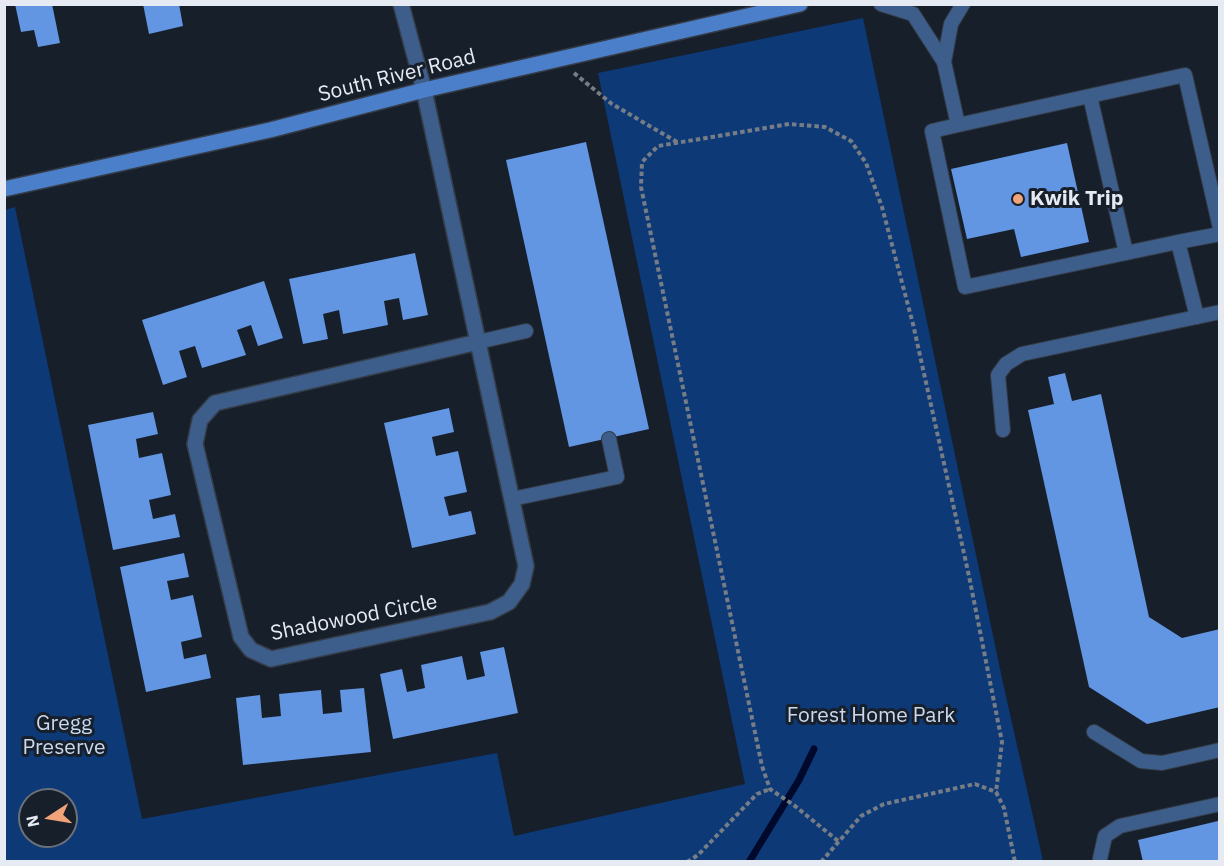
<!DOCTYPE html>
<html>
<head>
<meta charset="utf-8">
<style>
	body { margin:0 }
	#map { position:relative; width:1224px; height:866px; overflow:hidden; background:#171f2b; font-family:"IBM Plex Sans",sans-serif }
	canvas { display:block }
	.frame { position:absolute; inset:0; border:6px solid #e6ebf3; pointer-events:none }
	.north { position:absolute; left:18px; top:788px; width:60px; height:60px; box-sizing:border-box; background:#171f2b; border:2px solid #6a717b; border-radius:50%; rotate:258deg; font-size:16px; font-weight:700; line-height:24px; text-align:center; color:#e6ebf3 }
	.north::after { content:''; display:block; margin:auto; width:21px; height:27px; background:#f0a279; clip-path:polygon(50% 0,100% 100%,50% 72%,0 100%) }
</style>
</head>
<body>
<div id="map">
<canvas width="1224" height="866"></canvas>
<div class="frame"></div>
<div class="north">N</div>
</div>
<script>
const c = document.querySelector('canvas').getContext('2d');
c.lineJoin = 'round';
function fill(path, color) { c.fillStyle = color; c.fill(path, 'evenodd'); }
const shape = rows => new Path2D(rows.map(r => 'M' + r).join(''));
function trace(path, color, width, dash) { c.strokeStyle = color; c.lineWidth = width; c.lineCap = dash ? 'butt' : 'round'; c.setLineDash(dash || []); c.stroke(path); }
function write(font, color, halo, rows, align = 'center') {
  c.font = font + ' "IBM Plex Sans",sans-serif'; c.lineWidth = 6; c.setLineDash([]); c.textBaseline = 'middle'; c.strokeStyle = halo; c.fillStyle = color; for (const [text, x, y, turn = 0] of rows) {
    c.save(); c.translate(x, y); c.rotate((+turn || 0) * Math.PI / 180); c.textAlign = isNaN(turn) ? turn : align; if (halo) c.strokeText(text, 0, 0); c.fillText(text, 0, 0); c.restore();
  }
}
const green = shape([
	[863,18,1003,683,1043,861,5,861,5,210,15,207,142,819,497,753,514,836,745,784,598,73],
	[30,800,66,800,66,836,30,836]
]);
const stream = shape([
	[749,862,799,780,814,749]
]);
const building = shape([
	[15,4,52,4,60,43,38,47,34,30,21,32],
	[143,4,179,4,183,26,149,34],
	[586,142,649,429,569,447,506,160],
	[1067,143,1089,242,1021,257,1014,229,967,239,951,169],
	[415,253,428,315,403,320,399,298,384,301,388,325,343,334,339,310,323,314,328,339,303,344,289,279],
	[264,281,283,338,258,346,251,325,237,330,246,355,202,368,195,346,179,351,187,377,163,385,142,320],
	[1065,373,1072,401,1101,394,1149,617,1182,638,1220,629,1220,707,1147,724,1089,687,1028,410,1054,404,1048,377],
	[449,408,454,432,432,437,436,456,458,451,467,492,444,497,449,516,471,511,476,534,412,548,384,423],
	[153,412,158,434,136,439,139,458,162,453,171,495,149,500,153,519,175,514,180,537,113,550,88,425],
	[184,553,189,577,167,581,171,600,193,595,202,637,181,642,184,659,206,654,211,678,146,692,120,567],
	[504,647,518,713,393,739,380,674,402,669,407,692,425,688,421,665,462,656,467,680,485,676,480,652],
	[364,688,371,752,243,765,236,698,260,695,262,718,281,716,279,694,321,690,323,714,342,712,340,690],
	[1218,821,1220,862,1143,862,1138,840]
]);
const path = shape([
	[574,73,612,104,677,142],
	[838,841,795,806,770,789,762,766,641,187,642,162,658,146,789,124,825,127,851,141,866,163,882,207,913,324,969,576,1002,742,996,792],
	[687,862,698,855,757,794,770,789],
	[821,862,861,816,884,804,975,784,996,792,1004,808,1015,862]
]);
const lane = shape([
	[881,4,913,14,944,62,958,125,1185,75,1220,228],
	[944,62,951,24,963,4],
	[1090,96,1126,253],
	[958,125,932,131,965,287,1178,242],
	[1197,317,1178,242,1220,234],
	[478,342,526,331],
	[1003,430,998,375,1006,364,1022,354,1220,312],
	[512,499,617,477,609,439],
	[1094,732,1141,761,1162,763,1220,750],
	[1100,859,1105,836,1120,826,1220,804]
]);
const street = shape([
	[401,4,424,90,526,566,522,584,509,602,490,612,271,659,251,650,241,637,195,444,200,420,215,403,478,342]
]);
const secondary = shape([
	[4,189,270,130,424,90,800,4]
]);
const markers = [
	[1018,199,6,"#f0a279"]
];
const streetNames = [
	["South River Road",397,76,-14],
	["Shadowood Circle",354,618,-11]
];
const poiNames = [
	["Kwik Trip",1030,199]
];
const parkNames = [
	["Forest Home Park",871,716],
	["Gregg",64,724],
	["Preserve",64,748]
];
fill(green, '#0d3976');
trace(stream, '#00082b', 7);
fill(building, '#6295e2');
trace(lane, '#343c47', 16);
trace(street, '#343c47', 18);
trace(secondary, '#343c47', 18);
trace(path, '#767d87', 4, [4.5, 3]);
trace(lane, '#3d5d8b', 14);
trace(street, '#3d5d8b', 15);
trace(secondary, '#4c7fca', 15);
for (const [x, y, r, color] of markers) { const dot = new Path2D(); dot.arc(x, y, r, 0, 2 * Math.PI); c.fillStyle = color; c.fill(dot); trace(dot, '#171f2b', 2); }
write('21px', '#e6ebf3', '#171f2b', streetNames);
write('bold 21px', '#e6ebf3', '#171f2b', poiNames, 'left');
write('21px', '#cbd9ed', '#171f2b', parkNames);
</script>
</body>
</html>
